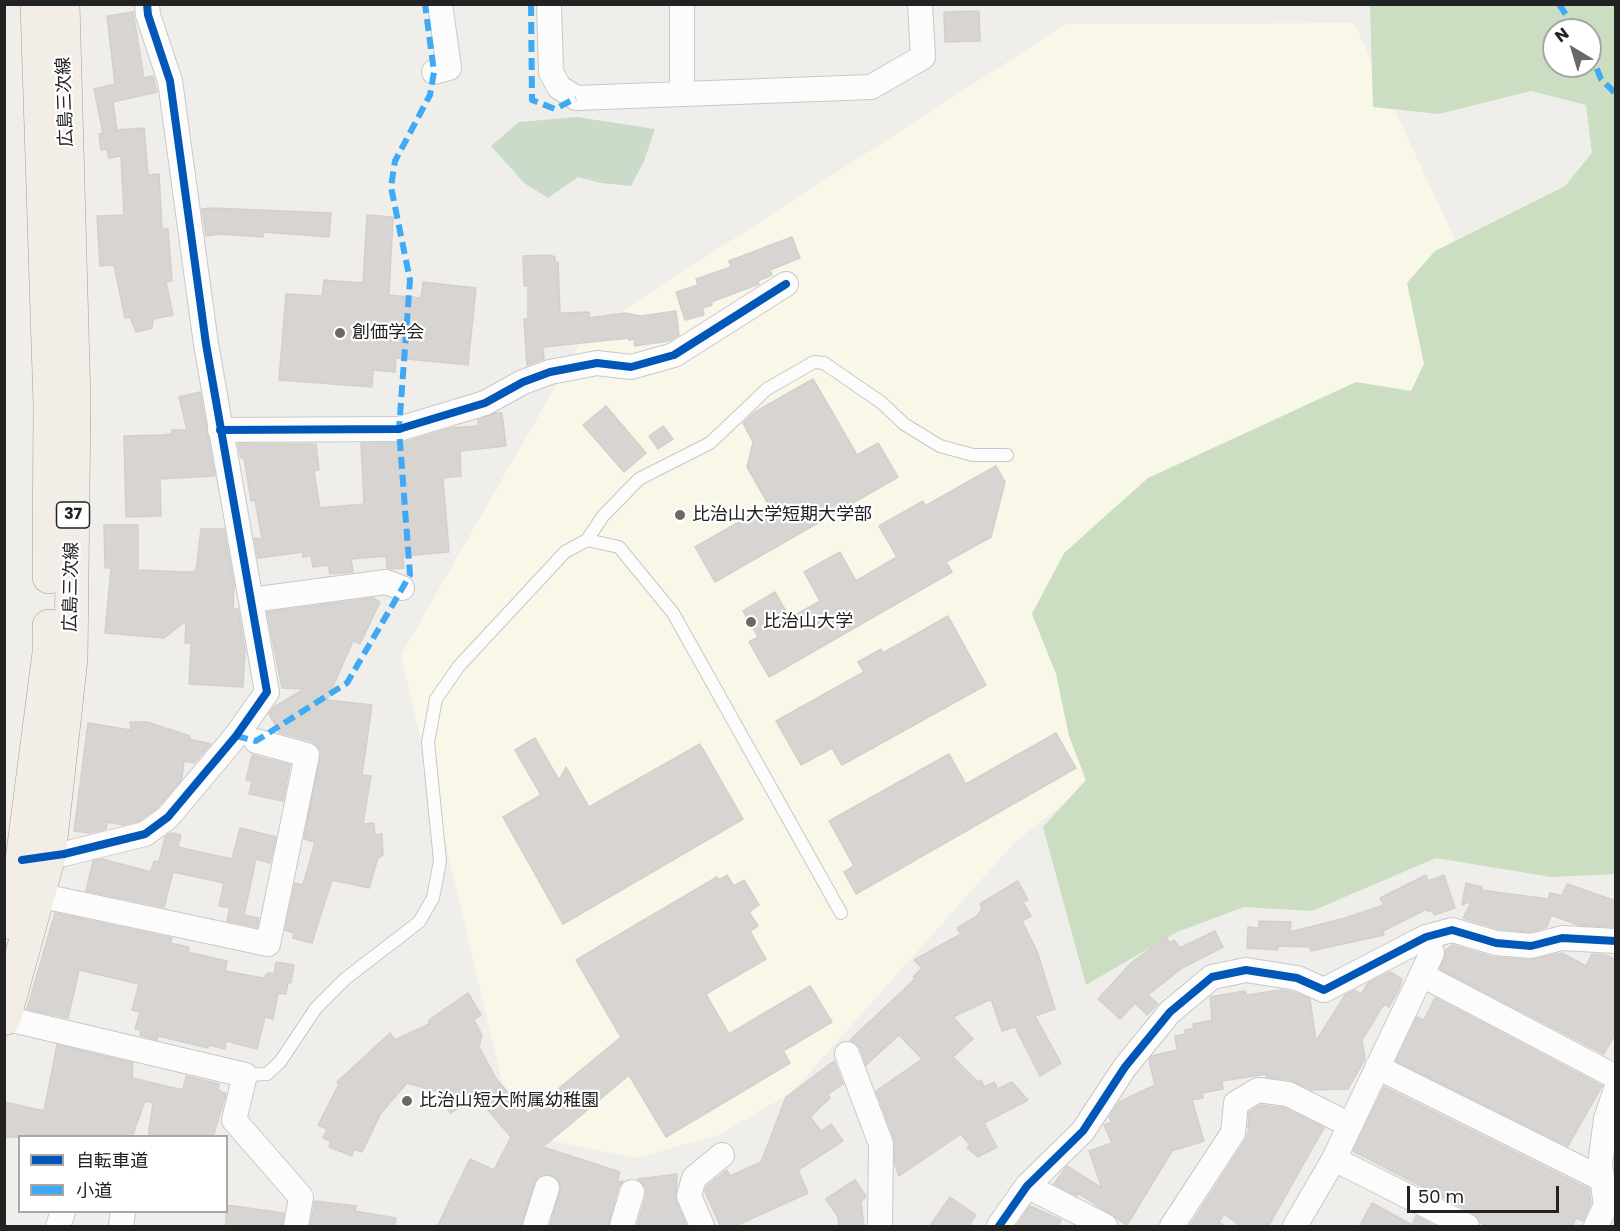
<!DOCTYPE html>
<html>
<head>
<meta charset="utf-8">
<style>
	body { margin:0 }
	#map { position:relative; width:1620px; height:1231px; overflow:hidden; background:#f0eeeb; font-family:Poppins,"Noto Sans JP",sans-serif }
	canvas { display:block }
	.frame { position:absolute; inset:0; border:6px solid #222; pointer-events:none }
	.legend { position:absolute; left:18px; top:1135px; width:210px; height:78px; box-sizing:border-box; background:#fff; border:2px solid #a7a7a7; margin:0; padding:8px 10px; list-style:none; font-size:18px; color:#222 }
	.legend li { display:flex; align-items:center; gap:12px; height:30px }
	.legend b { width:30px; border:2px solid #a7a7a7 }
	.north { position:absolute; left:1542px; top:18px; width:60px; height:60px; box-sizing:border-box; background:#fff; border:2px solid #a7a7a7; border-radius:50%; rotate:322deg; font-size:16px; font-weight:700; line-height:24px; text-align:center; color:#222 }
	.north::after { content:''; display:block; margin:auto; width:21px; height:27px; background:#6a6968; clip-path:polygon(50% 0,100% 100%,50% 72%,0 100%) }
	.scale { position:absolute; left:1407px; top:1186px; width:152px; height:27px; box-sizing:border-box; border:3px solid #222; border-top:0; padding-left:8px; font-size:18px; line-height:21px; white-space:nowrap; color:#222; -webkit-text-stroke:4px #fff; paint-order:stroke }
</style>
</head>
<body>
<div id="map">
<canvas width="1620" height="1231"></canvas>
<div class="frame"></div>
<ul class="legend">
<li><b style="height:8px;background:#0057b8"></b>自転車道</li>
<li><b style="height:8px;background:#3fa9f5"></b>小道</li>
</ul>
<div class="north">N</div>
<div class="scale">50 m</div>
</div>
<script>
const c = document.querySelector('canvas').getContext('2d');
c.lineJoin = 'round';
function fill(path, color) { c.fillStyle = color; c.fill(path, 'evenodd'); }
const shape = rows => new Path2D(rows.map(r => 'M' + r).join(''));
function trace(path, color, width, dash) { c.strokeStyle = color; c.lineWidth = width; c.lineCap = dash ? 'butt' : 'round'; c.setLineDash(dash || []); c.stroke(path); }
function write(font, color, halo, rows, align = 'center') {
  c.font = font + ' Poppins,"Noto Sans JP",sans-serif'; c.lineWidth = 4.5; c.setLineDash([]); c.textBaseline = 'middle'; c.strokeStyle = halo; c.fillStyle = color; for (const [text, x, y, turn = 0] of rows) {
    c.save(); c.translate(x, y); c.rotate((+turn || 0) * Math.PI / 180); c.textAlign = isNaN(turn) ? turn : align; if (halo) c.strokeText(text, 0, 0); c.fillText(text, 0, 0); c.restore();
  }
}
const education = shape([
	[1354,23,1508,353,1112,765,1015,842,791,1093,718,1135,636,1158,514,1133,401,655,585,335,1066,24]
]);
const forest = shape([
	[1370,5,1615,5,1615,874,1551,877,1436,858,1312,911,1244,907,1177,932,1086,985,1043,827,1086,780,1069,736,1056,674,1032,614,1064,553,1148,478,1356,382,1411,391,1424,364,1407,283,1435,251,1565,186,1592,153,1586,105,1531,91,1439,114,1373,107],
	[1554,30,1590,30,1590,66,1554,66]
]);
const cemetery = shape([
	[577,117,655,129,644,161,631,186,601,183,578,177,548,198,524,183,491,146,519,122]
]);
const building = shape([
	[979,11,980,41,945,42,944,12,979,11],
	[133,12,144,78,153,76,157,92,113,102,117,130,144,128,148,175,159,174,162,229,168,229,172,281,166,282,173,315,153,319,152,328,136,332,130,317,125,318,114,265,100,266,97,216,124,215,121,156,109,158,107,149,101,150,99,134,103,133,94,89,115,84,107,16,133,12],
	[212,208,331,213,329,237,263,232,263,237,221,234,206,236,202,209,212,208],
	[367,215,393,217,389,295,421,298,423,282,476,288,468,365,396,358,395,372,373,370,372,387,279,380,286,294,322,296,324,280,363,283,367,215],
	[792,237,800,258,770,270,772,275,758,281,759,284,711,302,712,305,703,308,704,315,685,320,676,292,698,285,696,279,731,267,729,261,792,237],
	[550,255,555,257,555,262,558,262,560,313,589,312,589,318,624,313,641,316,676,311,679,335,669,341,635,346,634,339,629,340,629,338,543,347,544,359,527,365,524,319,528,319,528,286,524,286,523,256,550,255],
	[813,379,857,455,878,443,898,477,715,582,695,547,769,505,747,467,753,442,743,423,755,412,813,379],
	[200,392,215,476,160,479,161,516,126,517,124,436,163,435,172,434,172,430,187,430,179,397,200,392],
	[606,406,646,453,624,472,583,425,606,406],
	[496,413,502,413,506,446,460,451,461,476,443,478,449,552,403,556,404,568,392,569,387,568,386,556,351,559,353,572,330,574,328,565,313,567,311,556,303,557,303,552,258,558,254,538,262,539,255,500,251,501,244,458,241,458,238,444,316,444,319,470,314,471,320,508,364,504,361,443,403,443,451,428,478,426,478,420,496,413],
	[663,426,673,439,658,449,649,436,663,426],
	[996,466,1005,482,991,537,946,562,952,572,769,677,749,642,758,637,743,611,775,592,790,618,820,601,804,572,840,552,856,581,897,557,879,526,923,501,925,506,996,466],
	[104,525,138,525,138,570,186,572,196,571,201,529,224,529,234,584,233,609,238,609,245,650,243,687,189,684,191,643,185,643,186,621,164,638,105,633,111,568,105,568,104,525],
	[373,598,380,602,360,644,353,641,327,700,372,705,362,775,371,776,363,824,374,823,375,835,382,834,383,855,378,858,369,888,332,880,312,943,293,938,294,933,285,930,295,883,303,885,315,842,304,839,321,751,311,741,280,733,269,714,274,707,304,689,282,688,267,612,373,598],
	[948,616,986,685,842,765,832,748,801,765,776,721,864,672,858,662,881,649,883,653,948,616],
	[130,722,147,722,190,736,189,739,211,744,194,763,184,761,182,779,158,807,139,821,123,825,107,822,106,829,89,833,74,831,88,723,131,730,130,722],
	[1056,733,1076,768,856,894,844,872,854,866,829,821,949,754,966,784,1056,733],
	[535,738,559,780,566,767,589,807,700,744,743,819,563,924,503,817,541,795,515,750,535,738],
	[252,755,290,765,283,801,249,794,252,781,246,780,252,755],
	[240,828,276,837,270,863,256,859,244,915,259,918,257,927,227,921,230,908,219,906,224,883,173,872,164,907,86,891,93,861,102,859,151,872,154,861,159,862,165,837,171,833,181,835,178,847,232,859,240,828],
	[727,875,734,886,744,880,759,905,749,912,758,926,750,931,766,959,706,994,729,1034,810,986,832,1022,783,1051,790,1063,666,1137,629,1075,543,1147,620,1172,617,1182,623,1181,618,1188,608,1227,550,1227,561,1186,557,1178,544,1174,534,1183,521,1227,437,1227,470,1159,494,1170,511,1137,478,1098,450,1113,438,1092,407,1083,381,1113,362,1152,354,1149,352,1156,329,1147,331,1141,323,1138,327,1129,318,1125,339,1084,337,1082,390,1033,395,1040,429,1024,429,1020,468,993,481,1015,474,1020,482,1035,479,1047,497,1080,528,1114,621,1037,576,960,717,877,719,880,727,875],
	[1426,875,1428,881,1444,875,1455,908,1434,915,1432,910,1428,912,1427,909,1383,931,1384,935,1311,951,1310,947,1278,946,1278,950,1247,948,1248,927,1259,928,1259,921,1291,922,1290,932,1345,918,1384,905,1380,898,1426,875],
	[1018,881,1028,900,1023,902,1031,916,1022,921,1037,951,1055,1009,1035,1016,1061,1063,1040,1076,1015,1027,1002,1031,991,999,953,1017,973,1039,953,1057,978,1082,981,1080,984,1087,994,1082,998,1089,1012,1082,1028,1100,984,1123,997,1147,978,1157,967,1148,970,1145,961,1134,899,1176,895,1165,894,1139,876,1091,922,1059,899,1035,866,1065,860,1048,850,1040,915,979,913,977,922,968,914,960,961,934,957,928,977,916,982,909,980,904,1018,881],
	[1466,883,1482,887,1481,890,1548,899,1550,893,1562,896,1567,884,1616,901,1616,927,1578,925,1551,915,1547,927,1530,932,1499,929,1463,918,1472,901,1462,905,1466,883],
	[55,913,172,938,170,943,189,947,188,952,227,961,225,971,263,978,268,973,274,974,276,962,294,965,291,983,288,982,286,994,278,993,273,1019,265,1017,257,1049,226,1041,225,1049,208,1045,208,1048,158,1036,157,1040,140,1035,141,1030,135,1029,140,1012,132,1010,139,984,79,970,68,1018,27,1009,55,913],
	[1215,931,1223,947,1182,968,1148,995,1158,1004,1147,1015,1135,1003,1120,1019,1098,999,1132,962,1166,937,1170,943,1174,940,1180,948,1215,931],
	[1452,945,1492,957,1530,960,1562,953,1586,966,1592,954,1606,955,1616,960,1616,1032,1604,1054,1440,969,1446,950,1452,945],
	[1390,972,1402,979,1399,989,1389,1007,1384,1004,1362,1040,1365,1059,1348,1089,1313,1090,1290,1080,1266,1077,1267,1074,1222,1081,1223,1089,1202,1093,1203,1098,1192,1100,1204,1141,1172,1151,1127,1225,1078,1193,1077,1196,1054,1184,1067,1166,1102,1188,1089,1151,1112,1143,1104,1125,1112,1122,1109,1117,1119,1102,1155,1085,1149,1060,1152,1056,1177,1050,1175,1036,1186,1034,1185,1030,1194,1028,1193,1024,1212,1020,1210,997,1245,991,1247,995,1281,990,1293,992,1310,999,1316,1041,1345,995,1355,990,1361,994,1368,983,1390,972],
	[1435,998,1602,1086,1568,1146,1396,1061,1417,1017,1424,1020,1435,998],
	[57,1045,133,1063,132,1078,183,1090,186,1076,219,1084,218,1090,226,1094,213,1137,148,1137,153,1103,145,1101,132,1137,4,1137,4,1102,44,1111,57,1045],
	[834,1061,843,1084,828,1094,830,1098,810,1117,821,1131,831,1124,843,1141,798,1170,808,1193,733,1227,721,1227,705,1192,707,1186,727,1170,730,1176,761,1162,786,1097,834,1061],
	[1384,1087,1589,1189,1591,1203,1583,1221,1576,1218,1572,1227,1488,1227,1481,1223,1473,1213,1353,1151,1384,1087],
	[1261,1105,1284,1108,1324,1128,1268,1227,1242,1227,1224,1214,1219,1222,1226,1227,1189,1227,1245,1141,1250,1127,1248,1128,1249,1112,1261,1105],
	[677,1174,676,1201,687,1227,637,1227,646,1195,646,1188,638,1179,677,1174],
	[855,1180,866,1196,861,1202,864,1227,839,1227,838,1217,826,1199,855,1180],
	[950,1197,976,1215,968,1227,929,1227,950,1197],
	[315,1201,356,1206,355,1211,396,1218,395,1227,310,1227,315,1201],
	[1372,1203,1412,1225,1416,1216,1436,1227,1359,1227,1372,1203],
	[226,1205,284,1213,282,1227,226,1227,226,1205],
	[1030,1206,1061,1220,1058,1227,1016,1227,1030,1206]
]);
const service = shape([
	[587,540,603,516,639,479,710,443,767,389,814,362,824,363,882,403,904,424,940,446,973,455,1007,455],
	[245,1075,267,1074,280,1062,316,1008,345,979,419,922,433,898,440,861,428,742,436,699,459,666,565,552,587,540,619,547,673,613,841,913]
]);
const minor = shape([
	[549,4,551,72,559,87,576,98,871,87,923,57,920,4],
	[682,4,682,94],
	[434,72,449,68,440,4],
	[220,430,399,429,485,403,523,382,550,372,597,363,631,367,674,355,786,284],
	[251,600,386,582,402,588],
	[35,858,64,854,145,834,168,817,236,736,267,692,206,344,170,81,148,15,147,4],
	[38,895,268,944,307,755,256,741],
	[1422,975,1616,1077],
	[4,1018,245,1075,234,1120,301,1197,296,1226],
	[847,1054,881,1144,880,1226],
	[1377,1067,1602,1179],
	[1334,1159,1467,1226],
	[1027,1186,1105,1226],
	[58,1226,63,1212],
	[121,1226,123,1212],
	[535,1226,547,1188],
	[622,1226,632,1192],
	[702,1226,689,1196,694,1178,722,1155],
	[999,1226,1027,1186,1083,1131,1125,1067,1170,1012,1212,977,1246,970,1297,978,1324,990,1426,937,1452,930,1496,943,1531,946,1562,938,1616,941],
	[1172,1226,1233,1133,1236,1103,1258,1090,1288,1094,1350,1125],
	[1295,1226,1334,1159,1432,953,1426,937],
	[1596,1226,1606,1205,1600,1164,1606,1119,1616,1089]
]);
const primary = shape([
	[37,4,50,404,49,577],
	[4,923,22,860,49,653,49,626],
	[4,1019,49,856,71,659,74,402,63,4]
]);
const quiet = shape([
	[531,4,532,100,555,109,576,98],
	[1559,4,1576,30],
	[1590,52,1601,79,1616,94],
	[236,736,256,741,347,683,410,575,399,429,410,280,391,187,395,161,430,95,434,72,425,4]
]);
const cycleway = shape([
	[220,430,399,429,485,403,523,382,550,372,597,363,631,367,674,355,786,284],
	[22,860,64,854,145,834,168,817,236,736,267,692,206,344,170,81,148,15,147,4],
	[999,1226,1027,1186,1083,1131,1125,1067,1170,1012,1212,977,1246,970,1297,978,1324,990,1426,937,1452,930,1496,943,1531,946,1562,938,1616,941]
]);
const markers = [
	[340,333,6,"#6a6968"],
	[680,515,6,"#6a6968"],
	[751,622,6,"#6a6968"],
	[407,1101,6,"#6a6968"]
];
const shields = [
	[73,515,33]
];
const shieldNames = [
	["37",73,515]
];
const streetNames = [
	["広島三次線",66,102,-92],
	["広島三次線",72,587,-89]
];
const poiNames = [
	["創価学会",352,333],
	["比治山大学短期大学部",692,515],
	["比治山大学",763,622],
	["比治山短大附属幼稚園",419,1101]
];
fill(education, '#f8f7e8');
fill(forest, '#cbdec1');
fill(cemetery, '#cadbca');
fill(building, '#d7d4d2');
trace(building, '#d3d0cc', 1.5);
trace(service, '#c9c8c7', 14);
trace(minor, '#c9c8c7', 26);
trace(primary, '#a79c86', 34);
trace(service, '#fdfcfc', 12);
trace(minor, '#fdfcfc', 24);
trace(primary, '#f3ede7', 33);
trace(quiet, '#3fa9f5', 6, [12, 6]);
trace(cycleway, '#0057b8', 8);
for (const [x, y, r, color] of markers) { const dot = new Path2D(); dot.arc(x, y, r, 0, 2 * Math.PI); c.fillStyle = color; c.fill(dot); trace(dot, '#fff', 2); }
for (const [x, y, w] of shields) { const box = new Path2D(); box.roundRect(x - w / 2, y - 13, w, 26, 4.5); c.fillStyle = '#fff'; c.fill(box); trace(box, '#222', 1.5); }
write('bold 16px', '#222', null, shieldNames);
write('18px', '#222', '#fff', streetNames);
write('18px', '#222', '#fff', poiNames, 'left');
</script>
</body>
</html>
